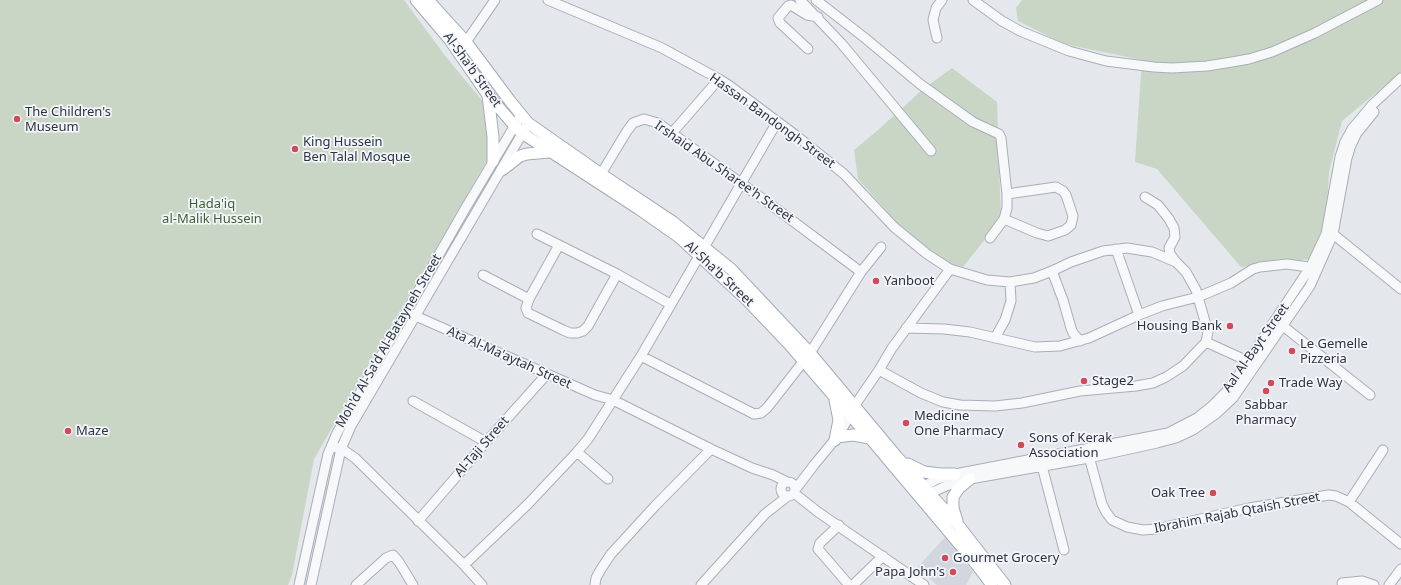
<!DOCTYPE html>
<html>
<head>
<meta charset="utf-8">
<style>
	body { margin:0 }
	canvas { display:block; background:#e4e7ec }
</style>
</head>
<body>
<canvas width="1401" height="585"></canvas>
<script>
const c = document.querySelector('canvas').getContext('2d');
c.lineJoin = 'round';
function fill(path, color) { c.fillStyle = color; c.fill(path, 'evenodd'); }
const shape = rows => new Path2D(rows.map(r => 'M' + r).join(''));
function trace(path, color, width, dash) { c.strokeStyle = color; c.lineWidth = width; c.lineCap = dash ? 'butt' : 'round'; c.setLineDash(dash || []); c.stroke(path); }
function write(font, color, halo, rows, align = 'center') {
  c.font = font + ' "Noto Sans",sans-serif'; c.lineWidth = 3.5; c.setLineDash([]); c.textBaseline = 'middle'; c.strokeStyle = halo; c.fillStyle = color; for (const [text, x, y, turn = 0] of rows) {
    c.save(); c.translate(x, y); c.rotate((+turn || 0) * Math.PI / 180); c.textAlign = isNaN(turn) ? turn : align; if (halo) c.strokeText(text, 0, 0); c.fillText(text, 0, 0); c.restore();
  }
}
const built = shape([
	[946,536,973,572,966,585,937,585,917,568]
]);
const green = shape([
	[0,0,404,0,446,57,485,104,489,157,314,459,292,575,288,585,0,585],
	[1022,0,1401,0,1401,72,1342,121,1329,172,1325,236,1310,259,1241,267,1157,169,1135,162,1142,60,1064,44,1018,21,1016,8],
	[952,68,997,102,1001,219,963,267,944,262,910,237,858,179,854,150,878,130,922,90]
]);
const minor = shape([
	[548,0,662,48,719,79,730,86,798,137,844,174,894,227,927,254,950,269,987,280,1010,282,1034,278,1052,271,1071,262,1103,251,1127,248,1152,252,1176,262,1186,272,1196,290,1208,332,1206,342,1183,366,1166,377,1153,383,1136,386,1080,391,1022,403,995,406,960,405,943,402,921,393,879,370],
	[800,0,841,43,931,151],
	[816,0,865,38,920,84,945,102,973,122,999,134,1001,138,1007,194,1007,208,1004,219,990,238],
	[973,0,1002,21,1020,31,1069,51,1106,61,1154,67,1172,68,1207,66,1232,62,1249,59,1272,52,1315,33,1378,0],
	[937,38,933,20,936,8,942,0],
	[466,42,495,0],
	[808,49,780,23,778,18,788,6,791,5,807,15,818,17],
	[672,133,719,79],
	[601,174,627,131,633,123,644,119,658,123,778,210,861,272],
	[1145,197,1158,205,1169,219,1174,228,1175,237,1169,248,1170,254,1176,262],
	[1004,219,1037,233,1048,236,1065,230,1071,225,1073,216,1066,195,1063,191,1056,187,1007,194],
	[537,234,617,274,670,304],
	[1333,234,1401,289],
	[559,245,529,299,526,308,528,313,563,330,570,333,577,333,583,331,588,326,617,274],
	[1116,249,1139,315],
	[1052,271,1063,300,1071,328,1073,333,1080,341],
	[483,275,529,299],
	[411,314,595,395,613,400,711,449,752,468,773,475,787,482],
	[1283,326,1370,395],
	[906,328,944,329,970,332,1035,347,1060,346,1089,338,1139,315,1162,306,1198,297,1231,283,1253,269,1260,267,1287,264,1315,268],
	[995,338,1005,320,1011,301,1010,282],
	[1206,342,1252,363],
	[810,353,861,272,881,247],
	[641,356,754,414,761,413,767,408,803,362],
	[413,401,486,442],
	[855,405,879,370,892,348,950,269],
	[335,447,345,451,355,458,464,565,482,585],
	[577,452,608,479],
	[1088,453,1102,504,1106,512,1112,520,1127,527,1143,530,1156,529,1249,508,1329,495,1336,496,1349,502,1401,544],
	[1042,466,1064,550],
	'781 489a7 7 0 1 1 14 0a7 7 0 1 1-14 0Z',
	[795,490,814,465,837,437,850,416],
	[918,490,935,480,955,474,1168,433,1197,418,1212,406,1225,393,1236,379,1311,266,1326,234,1340,157,1345,142,1352,129,1373,104,1401,78],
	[794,493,818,512,924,585],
	[924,496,946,486,970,479,1089,458,1157,443,1176,438,1193,430,1217,413,1233,398,1310,286,1333,234,1347,158,1351,145,1357,133,1374,112],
	[1349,502,1383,450],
	[418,521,486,442,547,374],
	[839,525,820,543,818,549,849,585],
	[464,565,528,504,577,452,588,439,641,356,777,122],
	[1342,583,1362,581,1374,585],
	[299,585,328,454,337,433,465,209,521,115],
	[311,585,341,449,351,426,526,127],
	[356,585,386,558,393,555,399,562,413,585],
	[595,585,596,578,601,569,611,554,655,506,711,449],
	[701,585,765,514,788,496],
	[853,585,883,556],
	[1389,585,1401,569]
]);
const major = shape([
	[416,0,450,40,488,95,514,125,522,133,639,209,679,237,746,299,789,344,870,438,977,565,992,585],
	[428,0,466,42,510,101,528,123,601,174,673,222,731,269,810,353,897,457,958,525,1005,585],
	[488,95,493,137,493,161],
	[502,170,520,156,527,154,549,152],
	[837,437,853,435,870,438],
	[835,440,839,420,835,400],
	[908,464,924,472,940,474,955,474],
	[957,521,953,508,953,497,959,488,970,479]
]);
const markers = [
	[17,119,4,"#d1495b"],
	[295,149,4,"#d1495b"],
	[876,281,4,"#d1495b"],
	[1230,326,4,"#d1495b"],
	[1292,351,4,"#d1495b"],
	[1084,381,4,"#d1495b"],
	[1271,383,4,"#d1495b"],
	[1266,391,4,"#d1495b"],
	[906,423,4,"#d1495b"],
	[68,431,4,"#d1495b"],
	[1021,445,4,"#d1495b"],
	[1213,493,4,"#d1495b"],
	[945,558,4,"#d1495b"],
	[953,572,4,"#d1495b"]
];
const streetNames = [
	["Al-Sha'b Street",472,70,54],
	["Hassan Bandongh Street",772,121,36],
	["Irshaid Abu Sharee'h Street",724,172,35],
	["Al-Sha'b Street",719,274,43],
	["Moh'd Al-Sa'd Al-Batayneh Street",389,341,-60],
	["Aal Al-Bayt Street",1256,348,-55],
	["Ata Al-Ma'aytah Street",509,358,24],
	["Al-Taji Street",482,447,-49],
	["Ibrahim Rajab Qtaish Street",1237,513,-11]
];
const poiNames = [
	["The Children's",25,112],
	["Museum",25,127],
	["King Hussein",303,142],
	["Ben Talal Mosque",303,157],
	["Yanboot",884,281],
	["Housing Bank",1222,326,"right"],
	["Le Gemelle",1300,344],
	["Pizzeria",1300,359],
	["Stage2",1092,381],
	["Trade Way",1279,383],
	["Sabbar",1266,405,"center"],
	["Pharmacy",1266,420,"center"],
	["Medicine",914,416],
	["One Pharmacy",914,431],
	["Maze",76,431],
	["Sons of Kerak",1029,438],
	["Association",1029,453],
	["Oak Tree",1205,493,"right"],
	["Gourmet Grocery",953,558],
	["Papa John's",945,572,"right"]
];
const parkNames = [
	["Hada'iq",212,204],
	["al-Malik Hussein",212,219]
];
fill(built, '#d2d6de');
fill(green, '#c9d6c5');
trace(minor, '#a9aeb7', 11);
trace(major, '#a3abb8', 13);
trace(minor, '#f7f8fa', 9);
trace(major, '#fff', 11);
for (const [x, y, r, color] of markers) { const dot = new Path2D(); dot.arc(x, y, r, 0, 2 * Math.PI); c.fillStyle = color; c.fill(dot); trace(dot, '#f4f6f9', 1.5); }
write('13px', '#2b3445', '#f4f6f9', streetNames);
write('13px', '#2b3445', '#f4f6f9', poiNames, 'left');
write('13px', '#3f6138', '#f4f6f9', parkNames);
</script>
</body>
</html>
